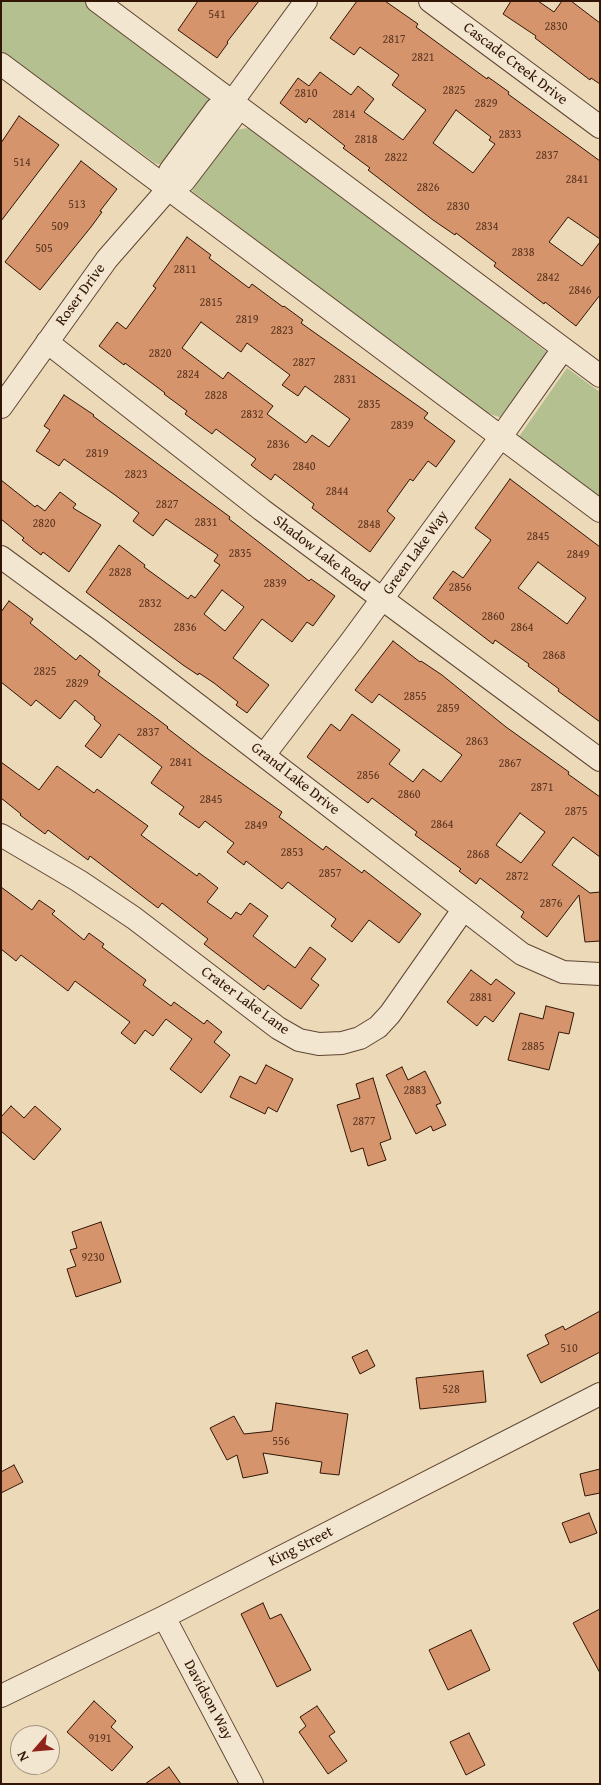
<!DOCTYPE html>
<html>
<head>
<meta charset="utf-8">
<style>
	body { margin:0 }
	#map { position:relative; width:601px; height:1785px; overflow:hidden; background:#ebd9b8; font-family:"Gentium Book Plus",serif }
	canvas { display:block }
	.frame { position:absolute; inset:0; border:2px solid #321505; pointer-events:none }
	.north { position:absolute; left:10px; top:1725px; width:50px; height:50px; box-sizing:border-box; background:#f2e6d1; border:1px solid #a5927f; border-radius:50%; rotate:243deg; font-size:14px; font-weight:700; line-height:20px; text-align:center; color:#321505 }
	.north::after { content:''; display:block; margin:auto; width:18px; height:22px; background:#8f2418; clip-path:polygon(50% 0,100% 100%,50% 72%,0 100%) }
</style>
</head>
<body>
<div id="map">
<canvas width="601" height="1785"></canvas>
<div class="frame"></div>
<div class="north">N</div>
</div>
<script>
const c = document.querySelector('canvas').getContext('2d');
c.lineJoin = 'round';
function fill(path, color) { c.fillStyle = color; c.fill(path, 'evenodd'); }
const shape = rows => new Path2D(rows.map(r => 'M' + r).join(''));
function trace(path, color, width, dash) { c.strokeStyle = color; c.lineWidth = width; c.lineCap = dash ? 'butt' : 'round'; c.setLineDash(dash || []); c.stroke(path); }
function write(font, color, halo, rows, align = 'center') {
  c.font = font + ' "Gentium Book Plus",serif'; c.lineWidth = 4.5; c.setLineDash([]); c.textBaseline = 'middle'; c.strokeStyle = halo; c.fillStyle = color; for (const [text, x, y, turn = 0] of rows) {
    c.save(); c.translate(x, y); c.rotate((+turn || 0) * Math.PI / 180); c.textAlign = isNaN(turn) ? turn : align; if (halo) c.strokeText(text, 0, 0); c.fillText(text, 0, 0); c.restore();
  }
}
const green = shape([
	[1,1,84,1,204,90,210,100,162,165,155,163,1,51],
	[255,127,548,353,502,418,479,410,192,191,228,131],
	[567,368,600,392,600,498,518,438]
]);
const building = shape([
	[198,1,259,1,227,42,228,43,217,58,178,30,198,1],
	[357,1,385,1,418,24,416,27,487,79,488,77,509,92,508,94,600,161,600,239,568,217,549,242,582,266,600,242,600,295,576,326,545,302,544,304,494,266,496,263,456,233,455,235,433,220,368,170,370,168,343,148,345,146,309,118,306,123,280,103,298,78,309,86,320,72,351,95,358,86,374,99,364,112,403,140,426,110,392,85,399,75,360,47,354,55,330,38,357,1],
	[456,110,491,137,489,140,495,144,473,173,433,143,456,110],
	[511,1,538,1,554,12,562,1,571,1,600,23,600,84,591,78,590,80,535,38,536,36,503,14,511,1],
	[19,116,59,145,1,221,1,143,19,116],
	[81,161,117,189,100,211,102,212,91,227,40,290,5,262,81,161],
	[187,237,211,255,209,258,249,288,252,284,283,307,284,306,303,320,301,323,428,413,424,418,455,441,436,467,428,461,413,481,410,479,387,511,395,518,370,552,312,508,314,504,275,474,271,480,251,465,256,459,216,429,212,434,185,414,187,411,164,394,165,393,125,363,124,365,99,346,117,322,126,329,156,288,153,286,187,237],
	[201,322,241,352,247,343,290,375,282,385,298,396,305,386,350,419,329,447,312,435,306,443,267,414,273,406,228,372,223,379,182,348,201,322],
	[64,395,94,415,93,416,230,517,229,519,309,581,311,579,335,596,313,626,307,622,292,642,262,619,233,658,269,685,247,713,236,705,238,702,214,683,199,673,198,675,183,665,86,592,119,545,145,565,144,567,188,599,191,595,195,598,220,565,214,561,218,555,166,519,153,536,133,521,139,513,115,495,64,459,59,466,36,451,50,430,44,426,64,395],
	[222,590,244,607,225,631,204,614,222,590],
	[510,479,600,547,600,722,558,691,559,689,528,666,529,664,495,640,493,644,433,598,453,571,463,578,491,540,475,528,510,479],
	[538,562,586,598,567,624,518,588,538,562],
	[1,480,35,507,37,505,45,511,60,492,76,504,73,508,101,525,69,572,43,552,41,555,22,540,24,538,1,519,1,480],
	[9,601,33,619,30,623,76,660,80,655,100,671,98,675,168,727,167,728,202,755,282,812,279,817,323,850,326,846,362,873,364,870,421,914,399,943,369,920,352,942,331,926,336,919,288,882,282,889,246,861,244,865,227,852,234,843,205,821,199,828,179,814,184,807,151,783,162,767,119,734,101,758,85,746,101,725,94,719,95,717,75,700,60,719,36,700,31,706,1,682,1,612,9,601],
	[393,641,420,662,421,661,442,675,506,727,569,772,568,774,600,797,600,857,573,837,552,865,590,893,600,892,600,941,585,942,579,895,547,937,521,917,524,912,480,878,476,884,459,871,461,869,415,835,417,832,372,798,368,803,307,757,331,724,340,731,352,714,400,750,389,764,413,782,423,769,441,782,462,755,379,694,372,703,355,690,393,641],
	[520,813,545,832,521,863,496,845,520,813],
	[1,762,39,790,57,766,94,793,97,789,148,826,141,835,197,876,199,873,218,888,207,902,231,919,236,912,241,915,250,903,268,916,253,936,295,968,310,947,326,959,311,979,319,985,301,1009,268,985,264,990,204,944,208,939,162,903,158,908,90,856,88,860,48,830,45,834,20,815,21,814,1,798,1,762],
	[1,887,32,910,39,900,55,911,52,914,84,940,89,933,104,944,102,947,146,980,143,985,171,1006,174,1002,204,1024,207,1020,222,1032,214,1042,230,1055,201,1093,170,1069,192,1039,166,1019,153,1036,145,1030,135,1044,121,1033,130,1022,75,981,68,991,21,955,16,961,1,949,1,887],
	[471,970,491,985,496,979,515,993,493,1022,485,1016,477,1026,447,1002,471,970],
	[546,1006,574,1013,569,1034,559,1032,549,1070,508,1060,520,1013,543,1019,546,1006],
	[266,1065,293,1079,277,1112,268,1107,265,1114,230,1097,240,1076,256,1084,266,1065],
	[402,1067,408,1080,425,1071,441,1103,436,1105,446,1125,433,1131,431,1126,416,1134,386,1075,402,1067],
	[373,1078,391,1139,380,1143,386,1160,368,1166,363,1148,351,1152,337,1105,360,1098,356,1084,373,1078],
	[11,1106,24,1118,35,1106,61,1129,34,1160,1,1131,1,1117,11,1106],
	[101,1222,121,1282,76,1297,67,1269,76,1266,70,1250,77,1248,72,1232,101,1222],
	[600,1311,600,1352,541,1383,527,1355,549,1344,545,1335,563,1326,565,1330,600,1311],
	[367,1350,375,1366,360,1374,352,1357,367,1350],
	[483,1371,486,1402,420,1409,416,1378,483,1371],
	[276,1403,348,1414,339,1475,320,1473,322,1462,263,1453,268,1473,243,1478,237,1455,227,1460,210,1428,234,1416,244,1434,272,1431,276,1403],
	[14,1465,23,1482,1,1493,1,1472,14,1465],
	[600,1469,600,1493,585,1496,580,1474,600,1469],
	[589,1513,597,1533,570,1543,562,1523,589,1513],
	[263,1603,270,1619,281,1614,311,1670,277,1687,241,1614,263,1603],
	[600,1609,600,1673,573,1623,600,1609],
	[471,1630,490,1670,448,1690,429,1650,471,1630],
	[94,1701,116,1721,111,1727,133,1747,112,1771,67,1732,94,1701],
	[317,1706,335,1732,329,1736,347,1761,328,1774,299,1732,306,1726,300,1717,317,1706],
	[469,1733,485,1765,466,1775,450,1742,469,1733],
	[169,1767,181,1784,145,1784,169,1767]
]);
const minor = shape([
	[97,1,600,376],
	[430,1,600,127],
	[1,64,600,511],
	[169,188,170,171,216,109,232,102,306,1],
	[47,342,262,510,600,760],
	[1,407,107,259,169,188,184,181,232,118,232,102],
	[1,557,99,629,522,954,563,972,600,974],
	[264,755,352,640,500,438,563,349],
	[1,835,79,881,134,918,278,1028,299,1040,319,1044,342,1043,360,1038,378,1027,390,1014,463,910],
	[164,1617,252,1784],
	[1,1696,164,1617,600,1394]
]);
const numberNames = [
	["541",217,15],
	["2830",556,27],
	["2817",394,40],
	["2821",423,58],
	["2825",454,91],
	["2810",306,94],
	["2829",486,104],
	["2814",344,115],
	["2833",510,135],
	["2818",366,140],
	["2837",547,156],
	["2822",396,158],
	["514",22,163],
	["2841",577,180],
	["2826",428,188],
	["513",77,205],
	["2830",458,207],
	["509",60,227],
	["2834",487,227],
	["505",44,249],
	["2838",523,253],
	["2811",185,270],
	["2842",548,278],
	["2846",580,291],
	["2815",211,303],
	["2819",247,320],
	["2823",282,331],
	["2820",160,354],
	["2827",304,363],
	["2824",188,375],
	["2831",345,380],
	["2828",216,396],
	["2835",369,405],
	["2832",252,415],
	["2839",402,426],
	["2836",278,445],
	["2819",97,454],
	["2840",304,467],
	["2823",136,475],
	["2844",337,492],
	["2827",167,505],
	["2831",206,523],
	["2820",44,524],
	["2848",369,525],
	["2845",538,537],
	["2835",240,554],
	["2849",578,555],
	["2828",120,573],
	["2839",275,584],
	["2856",460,588],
	["2832",150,604],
	["2860",493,617],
	["2836",185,628],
	["2864",522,628],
	["2868",554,656],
	["2825",45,672],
	["2829",77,684],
	["2855",415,697],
	["2859",448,709],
	["2837",148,733],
	["2863",477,742],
	["2841",181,763],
	["2867",510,764],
	["2856",368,776],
	["2871",542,788],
	["2860",409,795],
	["2845",211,800],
	["2875",576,812],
	["2864",442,825],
	["2849",256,826],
	["2853",292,853],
	["2868",478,855],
	["2857",330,874],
	["2872",517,877],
	["2876",551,904],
	["2881",481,998],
	["2885",533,1047],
	["2883",415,1091],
	["2877",364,1122],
	["9230",93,1258],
	["510",569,1349],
	["528",451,1390],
	["556",281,1442],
	["9191",100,1739]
];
const streetNames = [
	["Cascade Creek Drive",515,64,37],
	["Roser Drive",81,295,-54],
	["Green Lake Way",416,553,-54],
	["Shadow Lake Road",321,554,37],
	["Grand Lake Drive",295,779,38],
	["Crater Lake Lane",245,1001,36],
	["King Street",301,1547,-27],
	["Davidson Way",208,1700,62]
];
fill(green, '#b5c090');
fill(building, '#d5946c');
trace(building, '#321505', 1);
trace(minor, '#604632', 24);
trace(minor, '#f2e6d1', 22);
write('12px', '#5b351f', null, numberNames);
write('15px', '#321505', '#f2e6d1', streetNames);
</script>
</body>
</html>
